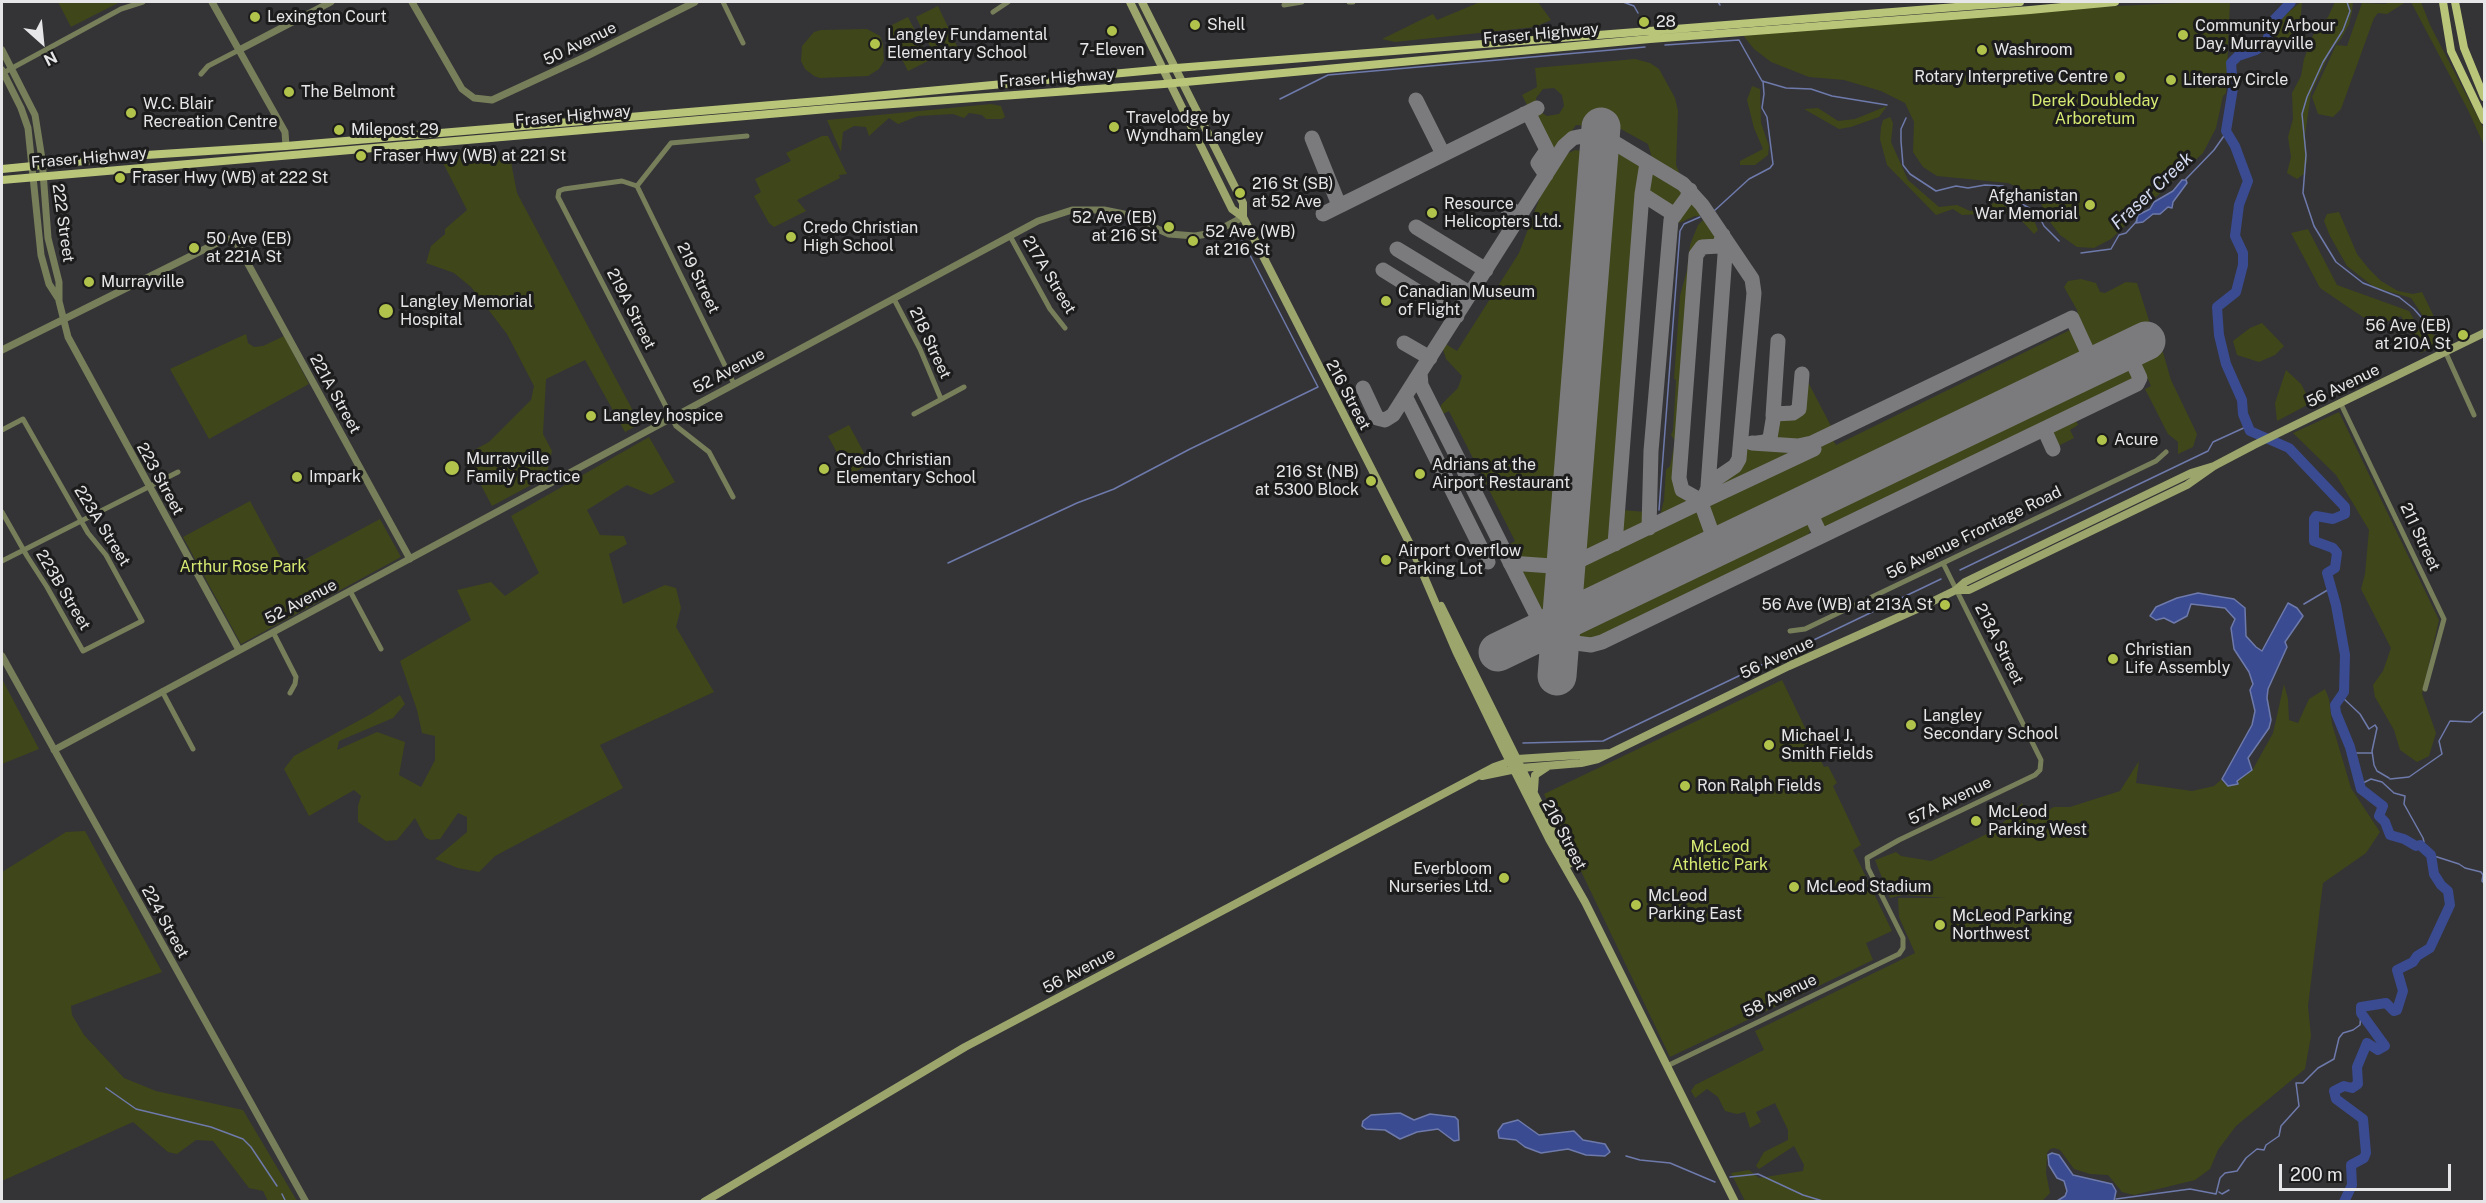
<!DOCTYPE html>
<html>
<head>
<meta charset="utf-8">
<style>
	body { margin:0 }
	#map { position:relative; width:2486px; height:1203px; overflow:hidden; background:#343437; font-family:"Public Sans",sans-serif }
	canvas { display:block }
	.frame { position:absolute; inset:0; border:3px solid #e6e6e8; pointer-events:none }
	.north { position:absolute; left:12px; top:12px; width:60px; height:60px; -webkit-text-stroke:4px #1c1c1d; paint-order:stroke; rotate:153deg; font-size:16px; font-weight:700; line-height:24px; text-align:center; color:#e6e6e8 }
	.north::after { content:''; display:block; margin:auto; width:21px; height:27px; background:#e6e6e8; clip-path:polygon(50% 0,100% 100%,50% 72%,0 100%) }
	.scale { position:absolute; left:2279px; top:1164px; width:172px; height:27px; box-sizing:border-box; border:3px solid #e6e6e8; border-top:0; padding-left:8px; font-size:18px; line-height:21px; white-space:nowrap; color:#e6e6e8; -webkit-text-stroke:4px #1c1c1d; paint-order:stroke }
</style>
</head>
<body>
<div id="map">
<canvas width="2486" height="1203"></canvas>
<div class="frame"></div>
<div class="north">N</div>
<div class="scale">200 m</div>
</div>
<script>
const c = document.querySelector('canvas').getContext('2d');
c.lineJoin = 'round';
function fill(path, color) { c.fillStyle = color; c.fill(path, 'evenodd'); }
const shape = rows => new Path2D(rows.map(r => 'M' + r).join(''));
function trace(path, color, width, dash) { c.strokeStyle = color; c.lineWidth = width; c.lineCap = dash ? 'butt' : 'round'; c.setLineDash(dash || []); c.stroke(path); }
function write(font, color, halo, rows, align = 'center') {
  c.font = font + ' "Public Sans",sans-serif'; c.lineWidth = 6; c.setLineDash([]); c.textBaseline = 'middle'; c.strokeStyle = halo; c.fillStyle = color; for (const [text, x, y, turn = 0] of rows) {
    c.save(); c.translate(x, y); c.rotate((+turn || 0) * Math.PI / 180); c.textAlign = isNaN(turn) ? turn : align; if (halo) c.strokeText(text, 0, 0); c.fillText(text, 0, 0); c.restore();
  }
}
const green = shape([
	[58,2,120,2,71,27],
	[1480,2,1538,2,1551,20,1535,27,1395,42,1382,39,1433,14,1437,20],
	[2202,2,2230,2,2226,93,2223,96,2216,128,2203,153,2111,239,2094,248,2077,247,2060,235,2046,217,2039,197,2008,183,1937,176,1923,167,1913,152,1914,122,1905,103,1881,91,1844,80,1809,77,1771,62,1754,49,1742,34,2035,10],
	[2301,2,2302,2,2300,27,2310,42,2305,50,2282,48,2262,51,2273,39,2274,24],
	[2335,2,2353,2,2352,12,2349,24,2341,39,2332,48,2311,93,2305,135,2307,161,2304,174,2297,179,2287,173,2291,157,2288,137,2293,119,2292,93,2301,76,2304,59,2313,35,2328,17],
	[2388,2,2406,2,2387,14,2378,13,2374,18,2341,109,2333,117,2318,114,2312,97,2336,45,2347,46,2362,3,2386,4],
	[2411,2,2421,2,2430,25,2484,129,2483,143,2468,110],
	[938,6,958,48,936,59,916,17],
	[908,17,930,60,908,71,886,28],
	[867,29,880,36,883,44,884,61,879,69,868,76,820,78,814,76,805,69,801,61,802,46,814,32,821,30],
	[1635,59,1650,63,1659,69,1675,98,1678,111,1676,165,1682,179,1653,162,1648,144,1619,128,1576,125,1556,153,1551,151,1534,114,1539,111,1547,116,1559,114,1564,106,1562,95,1554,88,1543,89,1536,98,1536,106,1529,109,1522,95,1537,87,1535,68],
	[1752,86,1760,89,1761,123,1769,146,1768,155,1755,165,1740,165,1740,161,1763,149,1754,128,1747,100],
	[991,104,1001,106,1005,117,1002,119,986,119,982,115,969,113,964,118,953,114,918,116,898,124,889,118,869,136,866,127,854,126,843,132,841,152,827,120],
	[1887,106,1879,117,1851,127,1839,129,1804,109,1818,108,1838,121,1855,119],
	[1890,117,1893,123,1891,142,1908,180,1939,207,1957,205,1970,211,1978,210,1994,203,2008,204,2033,218,2038,230,2034,234,2020,219,2004,213,1962,215,1953,209,1936,215,1887,165,1880,139,1881,127,1883,120],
	[822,136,828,136,847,174,839,175,840,178,797,200,806,211,774,227,769,223,754,196,761,192,755,179,791,161,786,153],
	[1575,150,1584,151,1589,158,1557,563,1514,560,1507,546,1515,541,1449,411,1441,415,1440,411,1441,405,1458,388,1462,376,1446,359,1443,349,1446,344,1457,351,1519,253,1543,189,1564,155],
	[437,151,510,157,517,193,640,424,625,432,585,360,546,379,543,434,552,451,546,477,492,506,465,455,489,442,531,400,534,386,507,334,471,287,454,273,426,263,431,246,445,234,445,229,467,210],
	[1617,153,1627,155,1641,163,1643,168,1613,541,1576,558,1609,160],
	[1651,168,1684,189,1683,198,1678,205,1671,206,1648,192,1649,170],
	[1693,200,1717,231,1720,239,1715,245,1701,246,1694,252,1677,481,1680,492,1694,502,1659,520,1664,500,1666,470,1670,466,1675,441,1671,435,1673,430,1676,380,1674,379,1680,296,1687,270,1690,245,1698,225,1703,220,1701,216,1695,216,1679,223,1678,215],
	[2339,212,2357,254,2369,269,2381,281,2398,291,2413,294,2422,292,2439,327,2423,316,2411,298,2374,287,2347,266,2330,236,2324,221,2327,214],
	[2308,229,2337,285,2409,311,2420,329,2445,340,2421,353,2401,316,2376,326,2320,288,2291,233],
	[2081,279,2096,283,2100,292,2105,293,2126,282,2137,283,2154,336,2160,342,2171,380,2197,434,2193,447,2178,454,2178,442,2168,434,2145,389,2151,386,2141,364,2145,353,2151,349,2144,332,2094,355,2080,325,2077,310,2064,287,2068,281],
	[2262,323,2284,346,2275,355,2259,362,2237,355,2233,341,2250,328],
	[2072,329,2086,359,1719,535,1716,534,1707,508,1712,488,1718,481,1740,467,1746,447,1804,449,1831,437,1836,445],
	[246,334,248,343,254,347,263,346,284,336,309,384,209,439,170,369],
	[2121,364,2134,374,2131,384,1830,528,1819,525,1816,520,1818,510],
	[2286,370,2301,384,2311,403,2277,421,2275,403],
	[1807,380,1833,430,1802,444,1775,442,1777,415,1795,415,1804,411,1807,402],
	[2339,412,2439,620,2422,694,2436,733,2429,756,2417,762,2400,750,2394,730,2375,697,2373,685,2383,671,2391,648,2361,589,2365,574,2369,530,2336,475,2293,433],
	[2076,420,2078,425,2070,430,2074,438,2058,446,2054,445,2048,433],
	[849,425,870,464,849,475,828,436],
	[649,437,675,482,651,495,627,485,587,510,600,535,624,536,627,544,609,554,623,604,665,585,676,588,681,608,676,627,714,692,600,745,623,788,495,856,479,872,458,868,435,859,467,832,467,817,458,813,440,839,430,840,425,837,415,818,397,840,386,841,358,822,358,806,361,796,354,790,309,816,284,769,294,756,371,714,400,695,405,704,393,718,339,741,337,750,377,732,405,742,399,775,421,787,435,760,435,736,422,733,417,710,400,661,471,620,457,590,491,582,505,596,539,573,511,516],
	[250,501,287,569,380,519,401,557,241,644,183,537],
	[1697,509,1700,511,1710,537,1708,541,1573,605,1576,566],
	[1622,510,1646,512,1646,526,1624,534,1620,528],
	[1799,519,1809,523,1811,529,1806,540,1595,642,1570,636,1571,628],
	[1517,567,1557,571,1553,615,1543,618],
	[2,679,39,749,2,764],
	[1782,680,1824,767,1828,766,1837,783,1833,786,1861,845,1853,850,1892,931,1866,943,1873,960,1670,1057,1544,794],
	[2284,684,2288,699,2289,720,2298,723,2309,699,2325,689,2329,699,2332,724,2351,788,2380,832,2366,853,2323,883,2308,1006,2311,1036,2305,1069,2236,1126,2218,1150,2210,1169,2195,1180,2134,1195,2122,1192,2108,1175,2090,1174,2074,1169,2060,1150,2054,1148,2050,1149,2047,1153,2046,1173,2050,1193,2042,1201,1745,1201,1731,1173,1749,1170,1759,1178,1803,1171,1804,1165,1794,1146,1759,1169,1756,1166,1764,1152,1788,1140,1788,1130,1775,1103,1756,1112,1761,1122,1750,1128,1745,1112,1737,1114,1725,1111,1718,1097,1707,1089,1695,1098,1691,1091,1695,1085,1764,1050,1755,1031,1915,953,1899,917,1898,898,1946,898,1903,895,1890,898,1875,860,1896,852,1901,856,1931,861,1997,829,2022,803,2032,819,2054,807,2070,807,2120,791,2139,761,2136,783,2192,791,2214,786,2222,779,2223,783,2238,784,2237,781,2253,769,2273,733],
	[85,831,162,972,71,1006,72,1015,84,1035,124,1078,156,1091,243,1110,297,1201,268,1201,263,1191,249,1188,213,1141,196,1140,177,1154,168,1152,133,1122,2,1181,2,872,66,832]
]);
const water = shape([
	[2182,180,2186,180,2187,183,2173,202,2172,208,2168,207,2160,214,2153,214,2143,222,2136,223,2138,215,2150,209,2154,202,2173,191,2182,180],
	[2198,593,2234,599,2245,608,2246,636,2256,647,2262,651,2288,603,2297,608,2303,616,2285,642,2287,647,2268,689,2267,698,2271,720,2269,728,2248,758,2252,770,2237,781,2238,784,2228,786,2222,779,2252,725,2255,711,2250,690,2253,684,2249,672,2234,649,2231,628,2235,619,2225,608,2191,604,2187,616,2174,623,2164,618,2156,620,2150,616,2156,607,2177,598,2198,593],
	[1400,1113,1414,1120,1430,1114,1455,1117,1458,1120,1459,1140,1454,1141,1438,1129,1417,1132,1400,1139,1385,1130,1366,1129,1362,1126,1363,1121,1371,1115,1400,1113],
	[1518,1120,1539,1135,1574,1131,1583,1140,1605,1144,1610,1152,1605,1156,1586,1155,1568,1149,1541,1153,1525,1147,1516,1140,1499,1138,1498,1131,1503,1124,1518,1120],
	[2052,1153,2059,1155,2073,1175,2112,1184,2116,1191,2114,1201,2057,1201,2065,1196,2067,1191,2064,1181,2057,1178,2049,1165,2048,1155,2052,1153]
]);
const stream = shape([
	[1623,2,1634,6,1638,13],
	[1718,2,1720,5],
	[2347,2,2350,11,2343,30,2323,62,2307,97,2302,114,2306,155,2303,193,2314,226,2336,262,2363,283,2399,297,2414,309,2434,332],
	[1665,45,1739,40,1762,81,1786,88,1811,89,1832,96,1887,105],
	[1280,99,1328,75,1645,47],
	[1906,118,1901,129,1901,141,1903,165,1910,174,1936,191,1956,186,1968,188,1985,185,2003,186,2022,204,2031,209,2033,214,2040,218,2044,226,2059,241],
	[2186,179,2214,150,2226,133],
	[1714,211,1749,179,1770,168,1773,164,1767,117,1762,108,1764,94,1763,81],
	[2081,253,2111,249,2119,235,2126,233,2137,221],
	[1659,510,1680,231,1684,224,1700,217],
	[948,563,1077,503,1114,489,1190,449,1318,387,1236,228],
	[1960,570,2208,451,2213,442,2248,426],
	[2304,604,2331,588],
	[2342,697,2360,714,2369,729,2375,725,2377,728,2372,751,2374,765,2377,771,2389,778],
	[1523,743,1603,741,1941,579],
	[2351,753,2372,753],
	[2390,779,2409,777,2442,754,2439,741,2450,721,2471,722,2484,711],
	[2359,785,2371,779,2382,782,2394,793,2405,796,2404,804,2423,838,2424,842,2420,845],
	[2431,855,2459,864,2465,868,2481,872,2483,875,2482,881,2484,883],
	[106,1088,136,1109,211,1127,243,1139,251,1147,277,1186],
	[1626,1156,1640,1160,1670,1163,1715,1182],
	[1730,1177,1758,1174,1803,1195,1826,1202],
	[2219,1192,2222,1194,2229,1190],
	[282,1194,286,1202],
	[2116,1199,2190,1189,2216,1194,2220,1178,2225,1173,2237,1171,2246,1158,2257,1149,2264,1150,2266,1145,2279,1136,2281,1126,2299,1106,2296,1083,2303,1083,2318,1068,2334,1059,2339,1038,2343,1033,2353,1030,2360,1025,2361,1013]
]);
const river = shape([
	[2291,2,2274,20,2266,43,2256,50,2238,56,2231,63,2233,88,2226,131,2235,146,2248,181,2239,205,2235,236,2243,253,2243,265,2236,292,2217,307,2219,335,2226,364,2242,400,2243,414,2250,431,2289,448,2345,507,2345,514,2333,519,2316,516,2314,519,2314,541,2333,548,2337,553,2335,568,2327,573,2336,605,2345,655,2344,692,2335,705,2336,713,2350,747,2361,789,2383,806,2379,816,2385,822,2390,835,2404,839,2416,846,2420,845,2431,855,2434,874,2441,885,2448,891,2450,905,2430,948,2417,956,2413,962,2397,970,2403,991,2397,1010,2394,1011,2386,1003,2361,1007,2361,1013,2385,1046,2378,1050,2367,1043,2357,1067,2358,1084,2352,1088,2344,1086,2334,1091,2336,1099,2363,1119,2366,1153,2364,1158,2351,1165,2352,1185,2344,1202]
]);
const taxiway = shape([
	[1416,100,1443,154],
	[1524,114,1529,114,1547,150,1538,163,1546,175],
	[1312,138,1339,205],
	[1642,194,1675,215],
	[1505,206,1520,215],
	[1323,214,1537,108],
	[1416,227,1486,270],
	[1397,249,1471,294],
	[1383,270,1457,316],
	[1404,343,1430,358],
	[1420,373,1421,385,1545,632,1560,641,1591,645,1602,642,2137,384,2140,378,2127,350],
	[1363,388,1377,418,1385,420,1393,415,1564,146,1573,138,1588,135,1595,140,1599,152],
	[1405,396,1488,562],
	[1773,416,1778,341],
	[2044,429,2053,449],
	[1752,443,1798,446,1812,443,2072,318,2094,366],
	[1757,443,1765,442,1770,438,1774,414,1793,413,1799,409,1802,374],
	[1708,486,1726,241],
	[1697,504,1814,449],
	[1806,504,1821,536],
	[1649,528,1651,451,1671,220,1687,198,1690,190],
	[1615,544,1642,194,1647,163],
	[1717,547,1700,500,1682,490,1679,478,1696,255,1702,247,1719,246,1723,235],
	[1510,563,1566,567,1697,504,1704,498,1710,483,1735,466,1739,459,1754,293,1752,279,1702,205,1683,184,1615,143,1604,144,1599,152]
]);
const runway = shape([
	[1498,652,2146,341],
	[1557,676,1601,127]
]);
const minor = shape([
	[723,2,743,43],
	[1349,2,1353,2],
	[1284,5,1302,2],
	[993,12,1008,2],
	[3,73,121,9,143,2],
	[201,74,208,66,239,50],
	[637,186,622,181,564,189,559,191,558,197,676,426,709,452,733,497],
	[637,186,734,384],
	[637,186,671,143,747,136],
	[1010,236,1050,309,1065,328],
	[894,299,920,349,941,399],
	[2445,351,2474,415],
	[2340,402,2444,619,2425,689],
	[914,414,964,387],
	[2,430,23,419,88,533,106,555,142,621,83,651,47,587,27,556,2,512],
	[2,561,178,472],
	[350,591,381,649],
	[1790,631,1805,629,1943,563,2156,461,2166,452],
	[273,632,296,677,295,684,290,693],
	[162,691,193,749],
	[1667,1066,1899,954,1903,948,1903,938,1868,868,1867,858,1899,840,2035,775,2040,770,2041,760,1943,563]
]);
const tertiary = shape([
	[212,2,285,132,286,146],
	[412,2,462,89,474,98,492,100,585,57,695,2],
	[2,50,35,115,42,159,48,238,59,282,59,301,68,337,239,650],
	[239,50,331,2],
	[2,70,21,108,28,128,41,255,49,284,58,298],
	[2,350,223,240,230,239,236,242,410,559],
	[2,656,306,1202],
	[54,750,1038,221,1072,210,1104,210,1124,214,1169,234,1195,236,1213,233,1243,217]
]);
const secondary = shape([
	[1130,2,1232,209,1243,217,1411,546,1456,651,1503,748,1549,839,1585,902,1735,1202],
	[1142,2,1243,203,1243,217],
	[1956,590,1969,590,2187,485,2214,466,2254,445,2484,333],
	[1441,606,1569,864],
	[1482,776,1521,768,1581,763,1598,759,1789,666,1917,609,1956,590,1965,582,2191,473,2214,466],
	[1534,790,1535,775,1547,767],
	[704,1202,965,1047,1494,767,1517,759,1610,753]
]);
const primary = shape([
	[2443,2,2451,51,2484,120],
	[2455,2,2464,48,2484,97],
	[2,169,146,155,286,146,831,100,1176,68,2020,2],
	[2,180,839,108,1164,84,1650,39,2030,10,2115,2]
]);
const markers = [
	[255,17,6,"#b2c34c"],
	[1644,22,6,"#b2c34c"],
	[1195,25,6,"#b2c34c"],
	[1112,31,6,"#b2c34c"],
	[2183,35,6,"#b2c34c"],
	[875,44,6,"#b2c34c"],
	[1982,50,6,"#b2c34c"],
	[2120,77,6,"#b2c34c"],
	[2171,80,6,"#b2c34c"],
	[289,92,6,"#b2c34c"],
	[131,113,6,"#b2c34c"],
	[1114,127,6,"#b2c34c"],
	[339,130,6,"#b2c34c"],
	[361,156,6,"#b2c34c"],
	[120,178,6,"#b2c34c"],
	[1240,193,6,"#b2c34c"],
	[2090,205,6,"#b2c34c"],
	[1432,213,6,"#b2c34c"],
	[1169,227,6,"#b2c34c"],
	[791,237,6,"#b2c34c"],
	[1193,241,6,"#b2c34c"],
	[194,248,6,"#b2c34c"],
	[89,282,6,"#b2c34c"],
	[1386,301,6,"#b2c34c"],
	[386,311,8,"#b2c34c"],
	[2463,335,6,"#b2c34c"],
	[591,416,6,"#b2c34c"],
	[2102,440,6,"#b2c34c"],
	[452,468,8,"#b2c34c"],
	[824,469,6,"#b2c34c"],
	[1420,474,6,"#b2c34c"],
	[297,477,6,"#b2c34c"],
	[1371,481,6,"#b2c34c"],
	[1386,560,6,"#b2c34c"],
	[1945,605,6,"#b2c34c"],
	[2113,659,6,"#b2c34c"],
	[1911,725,6,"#b2c34c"],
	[1769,745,6,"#b2c34c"],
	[1685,786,6,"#b2c34c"],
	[1976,821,6,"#b2c34c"],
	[1504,878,6,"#b2c34c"],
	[1794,887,6,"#b2c34c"],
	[1636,905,6,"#b2c34c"],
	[1940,925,6,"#b2c34c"]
];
const poiNames = [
	["Lexington Court",267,17],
	["28",1656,22],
	["Shell",1207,25],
	["Community Arbour",2195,26],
	["Day, Murrayville",2195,44],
	["Langley Fundamental",887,35],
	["Elementary School",887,53],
	["7-Eleven",1112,50,"center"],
	["Washroom",1994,50],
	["Rotary Interpretive Centre",2108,77,"right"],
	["Literary Circle",2183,80],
	["The Belmont",301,92],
	["W.C. Blair",143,104],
	["Recreation Centre",143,122],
	["Travelodge by",1126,118],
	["Wyndham Langley",1126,136],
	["Milepost 29",351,130],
	["Fraser Hwy (WB) at 221 St",373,156],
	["Fraser Hwy (WB) at 222 St",132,178],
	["216 St (SB)",1252,184],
	["at 52 Ave",1252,202],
	["Afghanistan",2078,196,"right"],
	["War Memorial",2078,214,"right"],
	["Resource",1444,204],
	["Helicopters Ltd.",1444,222],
	["52 Ave (EB)",1157,218,"right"],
	["at 216 St",1157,236,"right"],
	["Credo Christian",803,228],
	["High School",803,246],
	["52 Ave (WB)",1205,232],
	["at 216 St",1205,250],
	["50 Ave (EB)",206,239],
	["at 221A St",206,257],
	["Murrayville",101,282],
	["Canadian Museum",1398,292],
	["of Flight",1398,310],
	["Langley Memorial",400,302],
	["Hospital",400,320],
	["56 Ave (EB)",2451,326,"right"],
	["at 210A St",2451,344,"right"],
	["Langley hospice",603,416],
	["Acure",2114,440],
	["Murrayville",466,459],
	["Family Practice",466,477],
	["Credo Christian",836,460],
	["Elementary School",836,478],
	["Adrians at the",1432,465],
	["Airport Restaurant",1432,483],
	["216 St (NB)",1359,472,"right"],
	["at 5300 Block",1359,490,"right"],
	["Impark",309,477],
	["Airport Overflow",1398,551],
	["Parking Lot",1398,569],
	["56 Ave (WB) at 213A St",1933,605,"right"],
	["Christian",2125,650],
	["Life Assembly",2125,668],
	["Langley",1923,716],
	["Secondary School",1923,734],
	["Michael J.",1781,736],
	["Smith Fields",1781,754],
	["Ron Ralph Fields",1697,786],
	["McLeod",1988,812],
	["Parking West",1988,830],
	["Everbloom",1492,869,"right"],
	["Nurseries Ltd.",1492,887,"right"],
	["McLeod Stadium",1806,887],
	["McLeod",1648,896],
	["Parking East",1648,914],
	["McLeod Parking",1952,916],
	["Northwest",1952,934]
];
const streetNames = [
	["Fraser Highway",1541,34,-5],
	["50 Avenue",580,44,-26],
	["Fraser Highway",1057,78,-4],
	["Fraser Highway",573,116,-5],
	["Fraser Highway",89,158,-5],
	["222 Street",63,223,82],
	["217A Street",1049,275,59],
	["219 Street",698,278,64],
	["219A Street",631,309,63],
	["218 Street",930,343,65],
	["52 Avenue",729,371,-28],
	["56 Avenue",2343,386,-26],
	["221A Street",335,394,61],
	["216 Street",1348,395,62],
	["223 Street",160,479,61],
	["223A Street",102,526,58],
	["56 Avenue Frontage Road",1974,533,-26],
	["211 Street",2420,537,65],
	["223B Street",63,590,59],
	["52 Avenue",301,602,-28],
	["213A Street",1999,644,63],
	["56 Avenue",1777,658,-25],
	["57A Avenue",1950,801,-26],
	["216 Street",1564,835,62],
	["224 Street",165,922,61],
	["56 Avenue",1079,971,-28],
	["58 Avenue",1780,996,-26]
];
const parkNames = [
	["Derek Doubleday",2095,101],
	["Arboretum",2095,119],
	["Arthur Rose Park",243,567],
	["McLeod",1720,847],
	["Athletic Park",1720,865]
];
const waterNames = [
	["Fraser Creek",2152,191,-43]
];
fill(green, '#3f4619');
fill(water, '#3a4b91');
trace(water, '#6e7aab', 1.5);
trace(stream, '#6e7aab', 1.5);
trace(river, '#3a4b91', 10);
trace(taxiway, '#7b7b7e', 15);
trace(runway, '#7b7b7e', 39);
trace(minor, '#777e5a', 5);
trace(tertiary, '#777e5a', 7);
trace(secondary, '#9ca66c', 8);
trace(primary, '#b9c67a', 8);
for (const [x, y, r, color] of markers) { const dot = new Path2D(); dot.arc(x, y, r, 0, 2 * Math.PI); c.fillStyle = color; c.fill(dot); trace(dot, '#1c1c1d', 2); }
write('16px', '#e6e6e8', '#1c1c1d', poiNames, 'left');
write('16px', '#e6e6e8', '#1c1c1d', streetNames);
write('16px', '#d7ea71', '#1c1c1d', parkNames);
write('italic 18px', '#d3daef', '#1c1c1d', waterNames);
</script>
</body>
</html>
